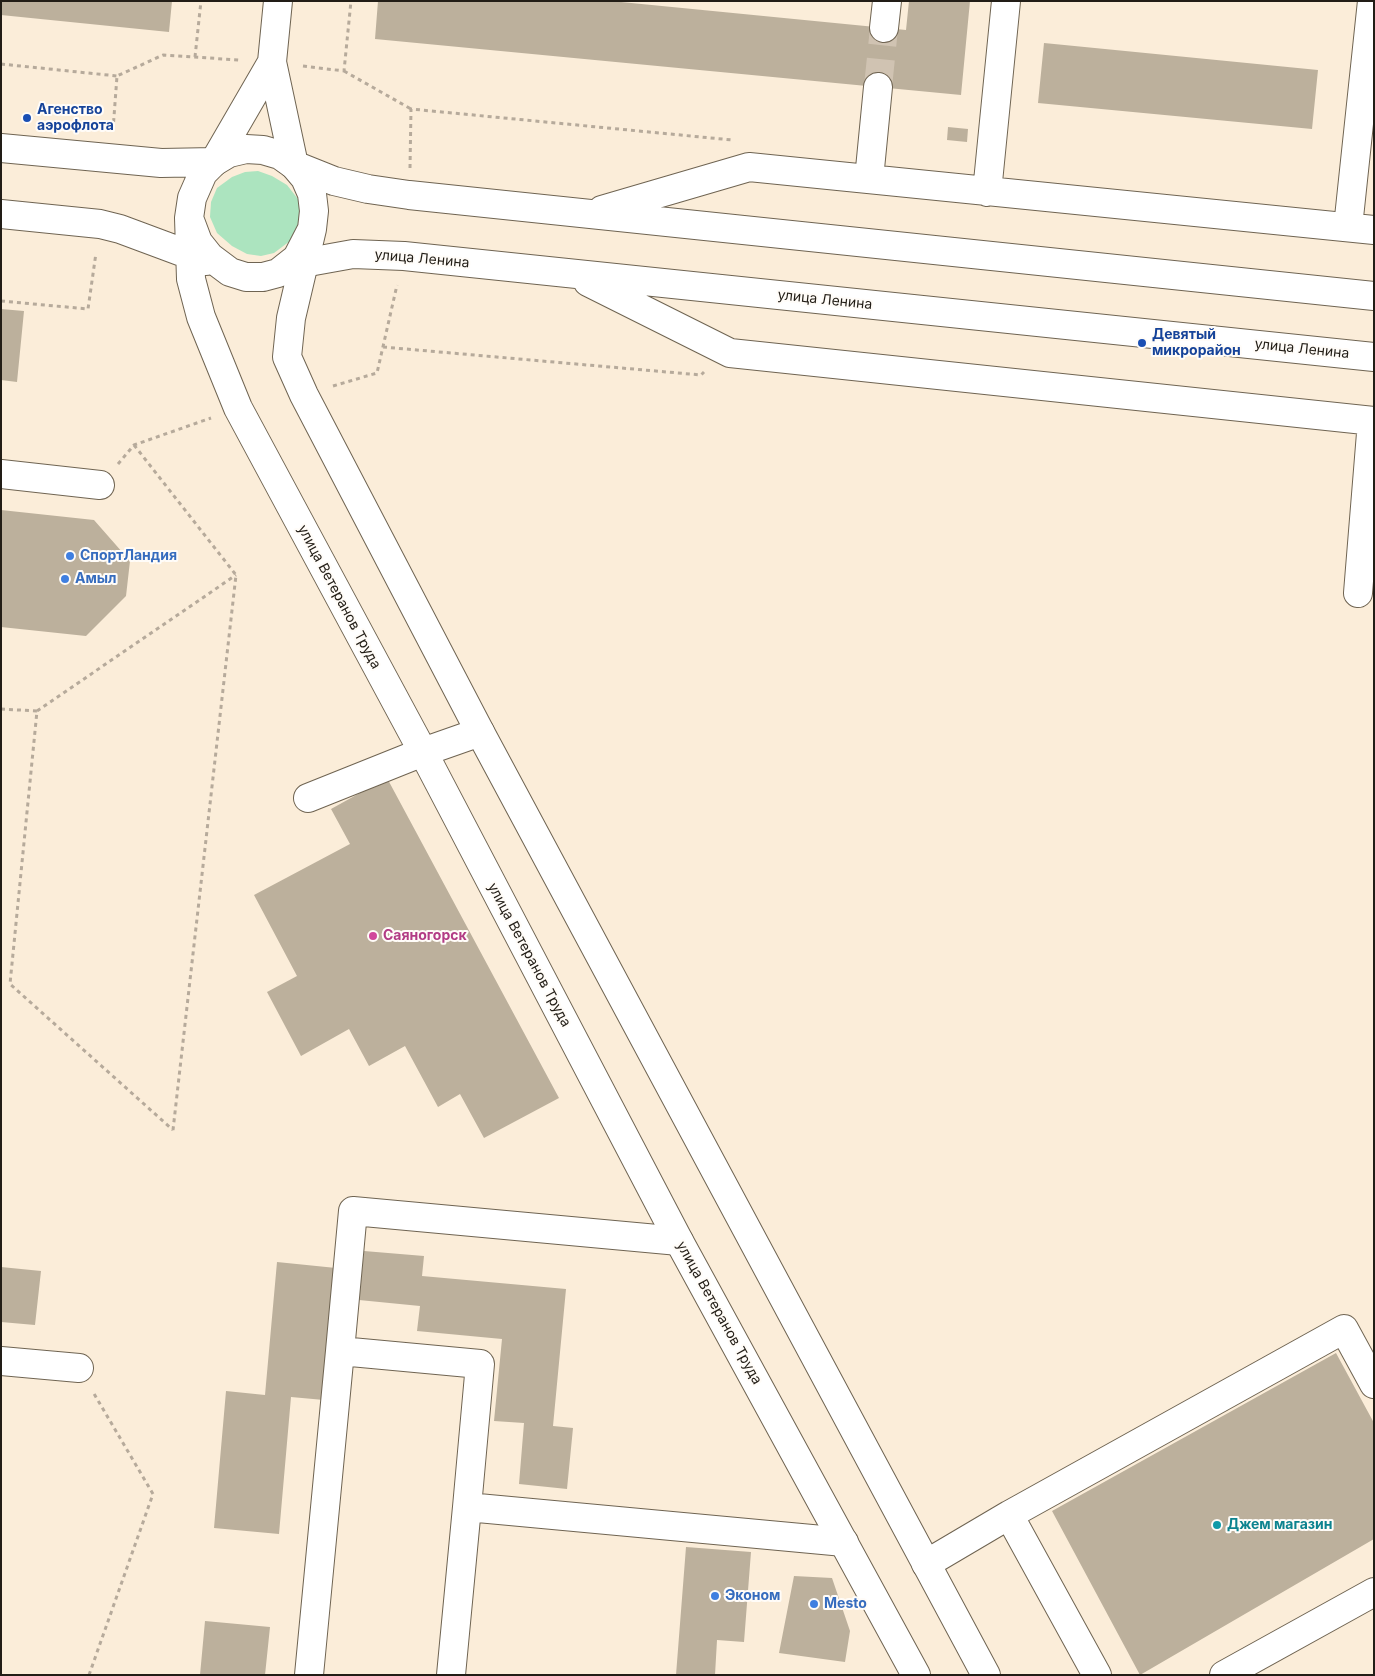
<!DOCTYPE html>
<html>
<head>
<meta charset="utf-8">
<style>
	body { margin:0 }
	#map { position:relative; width:1375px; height:1676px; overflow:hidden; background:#fbedd9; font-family:Inter,sans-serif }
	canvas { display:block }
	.frame { position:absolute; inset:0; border:2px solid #221d16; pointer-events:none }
</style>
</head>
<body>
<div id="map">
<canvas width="1375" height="1676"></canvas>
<div class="frame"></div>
</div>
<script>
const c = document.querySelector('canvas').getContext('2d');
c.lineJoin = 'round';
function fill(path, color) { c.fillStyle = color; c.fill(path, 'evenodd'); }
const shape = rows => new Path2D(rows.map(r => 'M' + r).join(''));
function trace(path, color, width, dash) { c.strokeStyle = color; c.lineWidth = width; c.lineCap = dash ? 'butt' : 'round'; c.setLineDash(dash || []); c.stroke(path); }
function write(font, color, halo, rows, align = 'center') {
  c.font = font + ' Inter,sans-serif'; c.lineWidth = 4; c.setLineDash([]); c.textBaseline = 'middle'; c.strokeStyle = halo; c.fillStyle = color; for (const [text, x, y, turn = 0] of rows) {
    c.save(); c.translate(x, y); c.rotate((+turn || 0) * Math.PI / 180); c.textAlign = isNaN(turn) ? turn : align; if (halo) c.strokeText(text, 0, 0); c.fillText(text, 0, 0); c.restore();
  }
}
const green = shape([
	[258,171,272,176,287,185,298,199,301,212,299,226,290,241,274,253,261,256,247,254,232,246,217,233,210,217,211,202,217,188,232,177,245,172]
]);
const building = shape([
	[1,1,172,1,169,32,1,15],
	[378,1,611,1,906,30,909,1,970,1,961,95,375,39],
	[1044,43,1318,70,1312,129,1038,103],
	[948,127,968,129,967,142,947,140],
	[1,309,24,311,17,382,1,380],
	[1,510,94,520,130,561,126,596,86,636,1,627],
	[387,778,559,1098,484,1138,460,1094,438,1107,405,1046,369,1066,349,1029,301,1056,267,992,297,976,254,895,350,844,331,809],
	[364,1251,424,1256,422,1276,566,1289,553,1426,573,1428,567,1489,519,1484,524,1423,494,1421,502,1339,417,1331,420,1306,359,1300],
	[277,1262,336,1268,324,1400,291,1397,279,1534,214,1528,226,1391,265,1395],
	[1,1267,41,1271,35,1325,1,1322],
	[1336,1353,1374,1423,1374,1539,1140,1675,1052,1511],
	[686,1547,751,1552,744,1642,717,1640,715,1675,676,1675],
	[794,1576,832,1578,850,1631,845,1662,779,1653],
	[205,1621,270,1627,265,1675,200,1675]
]);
const minorTunnel = shape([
	[878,87,884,28]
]);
const path = shape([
	[195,57,201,1],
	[1,64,117,76],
	[303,66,344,71,351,1],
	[344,71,411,109],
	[113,130,117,76,163,55,239,60],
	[410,168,411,109,732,140],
	[1,301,88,309,96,253],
	[383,347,701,375,704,372],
	[333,386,377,373,397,285],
	[134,445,236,575,173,1130],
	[118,464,134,445,211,418],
	[1,709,37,711,10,984,173,1130],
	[37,711,236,575],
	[89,1675,153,1494,93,1392]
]);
const minor = shape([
	[278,1,272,62,294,165,334,181,368,189,409,195,1374,296],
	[884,28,887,1],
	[214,162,272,62],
	[869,179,878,87],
	[987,192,1006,1],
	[602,210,749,167,1374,230],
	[1348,227,1372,1],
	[284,270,303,263,353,254,404,256,1374,357],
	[588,282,730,353,1374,421],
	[1,474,100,485],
	[1358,593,1372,421],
	[308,798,423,752,480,732],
	[679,1241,353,1211,340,1351,480,1364,467,1507,844,1542],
	[1,1361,79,1368],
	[1009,1515,1097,1675],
	[926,1564,1009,1515,1344,1329,1374,1384],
	[309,1675,340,1351],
	[451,1675,467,1507],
	[1224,1675,1374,1592]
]);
const major = shape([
	[1,148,161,163,214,162],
	[246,149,263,150,280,155,294,165,305,178,312,194,314,211,312,229,297,258,278,273,263,277,246,277,230,272,210,257,198,242,189,218,192,198,203,173,214,162,229,153,246,149],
	[1,214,100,224,120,229,206,261],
	[189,218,191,279,201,317,238,408,423,752,679,1241,916,1675],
	[312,229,291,318,287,357,304,395,480,732,986,1675]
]);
const markers = [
	[27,118,5,"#1a4fb4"],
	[1142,343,5,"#1a4fb4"],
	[70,556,5,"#3f7fe0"],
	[65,579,5,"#3f7fe0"],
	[373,936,5,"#d1479c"],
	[1217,1525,5,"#0f9aa8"],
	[715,1596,5,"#3f7fe0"],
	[814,1604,5,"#3f7fe0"]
];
const transitNames = [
	["Агенство",37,110],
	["аэрофлота",37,126],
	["Девятый",1152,335],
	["микрорайон",1152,351]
];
const streetNames = [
	["улица Ленина",422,259,5],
	["улица Ленина",825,300,6],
	["улица Ленина",1302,349,6],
	["улица Ветеранов Труда",339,597,62],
	["улица Ветеранов Труда",529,955,62],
	["улица Ветеранов Труда",719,1313,61]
];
const shopNames = [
	["СпортЛандия",80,556],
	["Амыл",75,579],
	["Эконом",725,1596],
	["Mesto",824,1604]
];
const hotelNames = [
	["Саяногорск",383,936]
];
const cultureNames = [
	["Джем магазин",1227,1525]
];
fill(green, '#ace4bf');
fill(building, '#bcb09c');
trace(minorTunnel, '#d0c3b2', 28, [28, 14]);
trace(minor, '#6f6452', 30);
trace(major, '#6f6452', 30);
trace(path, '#b6aa9b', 3, [4, 4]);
trace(minor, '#fff', 28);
trace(major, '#fff', 28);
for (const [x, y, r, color] of markers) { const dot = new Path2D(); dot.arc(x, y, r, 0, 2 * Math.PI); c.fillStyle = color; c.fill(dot); trace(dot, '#fffcf8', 2); }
write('bold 14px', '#164399', '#fffcf8', transitNames, 'left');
write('14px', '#221d16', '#fffcf8', streetNames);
write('bold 14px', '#366cbe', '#fffcf8', shopNames, 'left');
write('bold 14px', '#b23c85', '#fffcf8', hotelNames, 'left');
write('bold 14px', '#0d838f', '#fffcf8', cultureNames, 'left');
</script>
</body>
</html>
